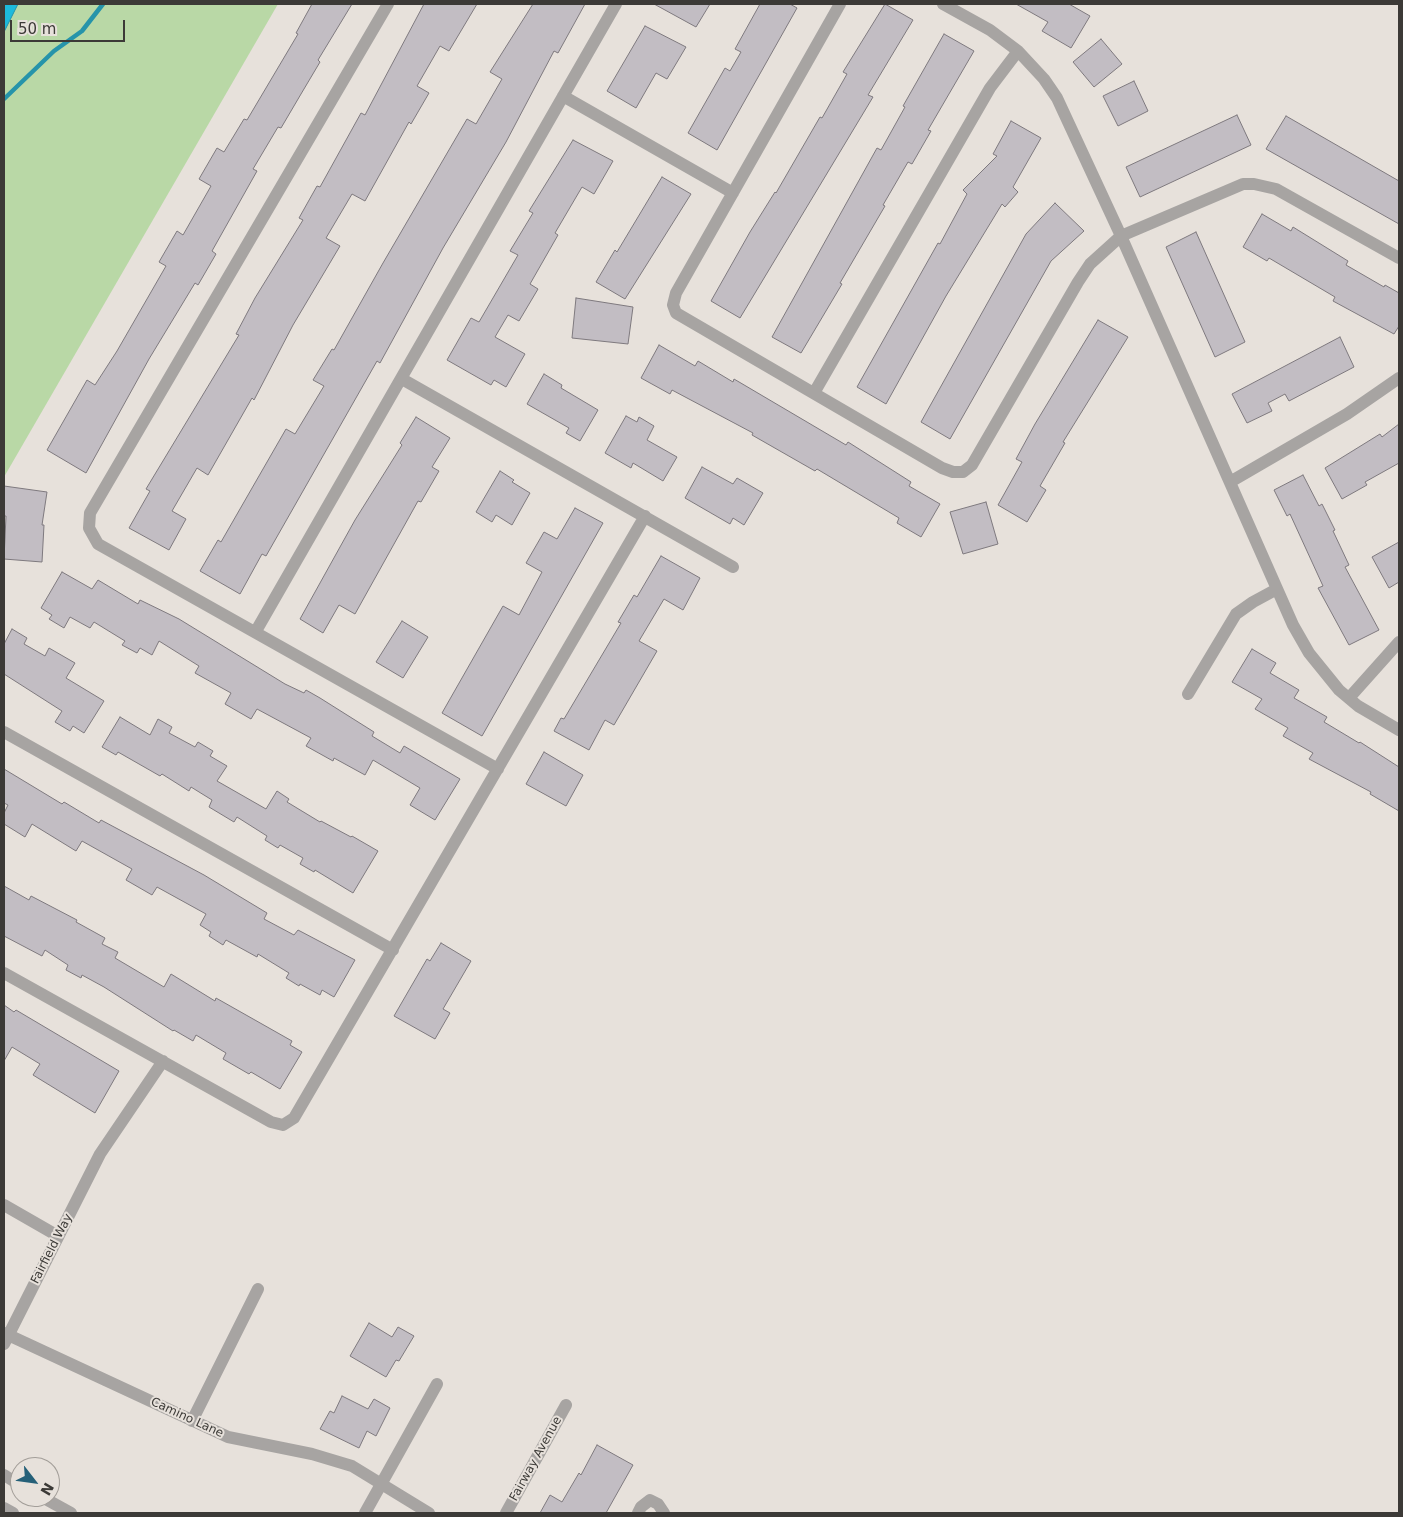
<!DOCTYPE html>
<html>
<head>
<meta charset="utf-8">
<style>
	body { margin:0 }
	#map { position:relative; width:1403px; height:1517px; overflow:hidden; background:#e7e1db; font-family:"DejaVu Sans",sans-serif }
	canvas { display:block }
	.frame { position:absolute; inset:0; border:5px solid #3c3a37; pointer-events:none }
	.north { position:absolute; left:10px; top:1457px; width:50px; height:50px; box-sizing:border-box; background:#e7e1db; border:1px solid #a39e99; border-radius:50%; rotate:120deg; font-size:14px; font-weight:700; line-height:20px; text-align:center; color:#3c3a37 }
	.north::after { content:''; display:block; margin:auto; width:18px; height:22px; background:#256078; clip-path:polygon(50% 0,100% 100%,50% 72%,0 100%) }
	.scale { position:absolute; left:10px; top:20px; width:115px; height:22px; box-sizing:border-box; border:2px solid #3c3a37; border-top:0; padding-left:6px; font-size:15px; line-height:18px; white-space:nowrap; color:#3c3a37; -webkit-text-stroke:4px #e7e1db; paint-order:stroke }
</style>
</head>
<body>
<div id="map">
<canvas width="1403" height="1517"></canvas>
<div class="frame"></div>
<div class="north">N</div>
<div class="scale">50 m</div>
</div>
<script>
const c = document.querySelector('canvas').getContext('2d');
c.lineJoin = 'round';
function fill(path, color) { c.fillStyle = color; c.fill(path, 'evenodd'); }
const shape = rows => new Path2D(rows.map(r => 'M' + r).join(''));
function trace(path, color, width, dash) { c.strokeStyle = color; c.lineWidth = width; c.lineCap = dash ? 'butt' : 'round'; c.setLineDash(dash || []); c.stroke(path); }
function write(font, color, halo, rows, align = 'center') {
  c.font = font + ' "DejaVu Sans",sans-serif'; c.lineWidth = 4; c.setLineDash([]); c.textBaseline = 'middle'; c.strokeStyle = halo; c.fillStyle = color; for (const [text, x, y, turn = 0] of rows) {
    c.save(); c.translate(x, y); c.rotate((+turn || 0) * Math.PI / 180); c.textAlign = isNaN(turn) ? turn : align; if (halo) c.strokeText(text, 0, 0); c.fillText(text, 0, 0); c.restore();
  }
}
const green = shape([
	[4,4,278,4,4,477]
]);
const water = shape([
	[4,4,18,4,4,32,4,4]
]);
const stream = shape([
	[4,99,54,51,82,31,103,4]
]);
const building = shape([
	[312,4,352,4,318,60,320,62,301,94,281,128,278,127,253,169,257,171,212,251,216,254,198,285,195,283,149,359,86,473,47,450,87,380,95,385,117,351,166,266,159,262,177,231,183,235,211,186,199,179,217,148,224,152,244,119,247,120,298,34,296,33,312,4],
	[424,4,477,4,449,51,440,46,417,86,429,93,411,124,409,122,365,201,352,194,326,238,340,246,293,325,254,400,252,398,208,475,197,468,172,511,186,519,169,550,129,528,150,491,146,489,239,335,236,334,255,298,303,220,299,218,317,186,320,187,361,113,365,115,424,4],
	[533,4,585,4,558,53,554,51,506,142,443,248,380,363,377,361,266,556,262,554,240,594,200,571,218,540,221,542,286,429,295,434,324,386,313,380,332,349,334,350,383,263,467,119,476,124,502,79,490,72,533,4],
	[654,4,710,4,696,27,654,4],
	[760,4,790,4,797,8,717,150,688,133,725,68,730,71,741,52,735,49,760,4],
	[885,4,913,20,868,95,873,97,740,318,711,301,750,232,775,192,776,193,820,117,822,118,847,74,843,72,885,4],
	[1016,4,1069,4,1090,16,1071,48,1042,31,1048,22,1016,4],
	[645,26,686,47,667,79,656,73,636,108,607,91,645,26],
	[944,34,974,51,928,130,931,131,912,164,908,162,883,205,885,206,840,283,842,284,801,353,772,337,877,148,881,150,905,107,903,106,944,34],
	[1101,39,1122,64,1094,87,1073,62,1101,39],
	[1134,81,1148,111,1118,126,1103,96,1134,81],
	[1237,115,1251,145,1140,197,1126,167,1237,115],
	[1286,116,1399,181,1399,224,1266,149,1286,116],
	[1011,121,1041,138,1013,187,1018,192,1005,207,1002,204,946,296,886,404,857,387,938,243,940,244,967,194,963,190,997,156,993,154,1011,121],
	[573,140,613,161,594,194,582,187,555,233,558,235,530,284,538,289,519,321,508,315,495,337,525,354,506,387,494,380,491,385,447,360,471,318,479,322,518,255,510,251,533,213,529,211,573,140],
	[662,177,691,194,625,299,596,282,615,250,617,252,662,177],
	[1055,203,1084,231,1051,261,950,439,921,422,1026,234,1055,203],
	[1262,214,1291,231,1293,227,1348,261,1346,265,1384,287,1385,285,1399,293,1399,326,1394,334,1333,301,1335,297,1269,258,1267,261,1243,247,1262,214],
	[1196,232,1245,342,1215,357,1166,247,1196,232],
	[576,298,633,307,628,344,572,338,576,298],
	[1098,320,1128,337,1063,442,1065,443,1040,486,1046,490,1027,522,998,505,1022,462,1016,459,1035,424,1098,320],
	[1340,337,1354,367,1289,401,1285,394,1268,403,1272,411,1247,423,1232,394,1340,337],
	[659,345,695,366,698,361,733,382,734,379,846,445,848,442,911,482,909,486,940,504,921,537,897,523,899,518,817,469,815,471,752,435,753,433,672,390,670,394,641,378,659,345],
	[544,374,562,385,561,388,598,410,580,441,566,433,569,428,527,404,544,374],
	[626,416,637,422,639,417,654,426,647,440,677,457,663,481,633,463,631,468,605,453,626,416],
	[416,417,450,438,432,467,439,471,421,502,418,501,355,614,339,605,323,633,300,619,355,520,402,445,400,443,416,417],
	[1399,424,1399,463,1365,482,1367,485,1342,499,1325,468,1380,434,1382,437,1399,424],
	[702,467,733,484,737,478,763,493,744,525,733,518,730,524,685,498,702,467],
	[500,471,514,480,512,482,530,493,512,525,496,515,492,522,476,512,500,471],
	[1303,475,1319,506,1322,504,1335,530,1333,531,1349,565,1345,567,1379,630,1349,645,1318,588,1323,586,1290,514,1287,516,1274,490,1303,475],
	[4,486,47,492,42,525,44,525,42,562,4,559,6,516,4,516,4,486],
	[986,502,998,544,963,554,950,512,986,502],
	[575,508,603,523,482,736,442,713,503,606,519,615,542,572,526,563,544,532,557,539,575,508],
	[1399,542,1399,582,1389,588,1372,557,1399,542],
	[661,556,700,578,683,610,664,599,639,641,657,651,614,725,605,720,589,750,554,731,561,718,564,719,621,623,618,622,634,595,637,597,661,556],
	[62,572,92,589,98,580,138,604,140,600,179,619,285,684,304,693,306,690,320,698,374,732,372,736,400,753,404,746,460,779,435,820,410,805,420,788,373,760,365,775,334,758,333,761,306,746,311,738,257,709,251,719,225,704,231,693,195,673,199,666,159,641,152,655,140,648,137,653,122,645,125,641,94,622,90,628,70,617,64,628,49,619,52,615,41,608,62,572],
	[402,621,428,637,403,678,376,662,402,621],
	[12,629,27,638,24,644,45,656,49,648,75,663,66,678,104,701,84,733,73,726,70,731,55,722,62,711,4,674,4,644,12,629],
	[1252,649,1276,663,1270,673,1299,690,1294,698,1327,717,1324,722,1359,743,1360,742,1399,767,1399,811,1370,794,1371,792,1309,759,1313,753,1283,736,1288,728,1255,709,1262,699,1232,682,1252,649],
	[120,717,150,735,158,719,172,727,169,733,195,747,198,742,213,751,210,756,227,766,217,781,266,809,277,791,289,799,287,802,320,822,321,821,351,837,352,836,378,851,353,893,315,870,314,872,300,864,303,858,280,845,278,848,265,840,267,836,237,817,234,822,209,807,212,800,191,787,189,791,162,774,160,776,118,752,116,755,102,747,120,717],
	[544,752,583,775,566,806,526,784,544,752],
	[4,769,62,804,64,802,99,823,101,820,204,875,267,913,264,919,294,935,298,930,355,960,334,997,322,990,320,995,300,984,299,986,286,978,289,973,258,954,257,957,226,940,223,945,209,936,211,932,200,925,206,914,157,887,152,895,126,880,132,869,82,841,76,851,32,824,25,837,4,824,4,813,8,805,4,803,4,769],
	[4,886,29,900,31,896,77,920,76,922,105,938,102,944,118,952,115,958,164,987,171,974,215,1001,216,998,292,1041,290,1045,302,1052,280,1089,251,1072,249,1074,223,1059,226,1053,196,1035,193,1041,174,1030,173,1031,104,987,82,975,81,978,66,970,68,965,45,950,42,956,4,936,4,886],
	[441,943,471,961,443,1009,450,1013,435,1039,394,1016,427,959,430,961,441,943],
	[4,1005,14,1012,16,1010,119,1071,95,1113,33,1075,40,1064,12,1047,4,1061,4,1005],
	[369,1323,392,1337,398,1327,414,1336,399,1361,396,1360,386,1377,350,1356,369,1323],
	[342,1396,368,1409,374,1399,390,1408,376,1436,367,1431,359,1448,320,1429,330,1411,334,1413,342,1396],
	[597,1445,633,1465,606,1513,540,1513,550,1495,562,1502,579,1473,581,1475,597,1445]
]);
const minor = shape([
	[388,4,90,513,89,528,98,544,498,769],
	[840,4,676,293,673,305,676,313,942,468,953,472,963,472,972,465,1078,282,1090,264,1121,236,1243,184,1254,184,1276,189,1399,258],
	[943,4,990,30,1018,51,1044,79,1057,98,1121,236,1293,625,1309,653,1339,690,1358,706,1399,730],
	[563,96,733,193],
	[402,379,733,567],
	[814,393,990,88,1018,51],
	[1230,482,1347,414,1399,378],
	[256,631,616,4],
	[1188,694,1236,614,1253,602,1277,589],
	[1349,698,1399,642],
	[4,732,393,950],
	[4,973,271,1122,283,1125,294,1118,645,516],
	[4,1205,58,1236],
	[4,1333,228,1437,312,1454,352,1466,429,1513],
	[4,1344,100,1154,163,1061],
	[192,1421,258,1289],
	[4,1475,20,1485],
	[42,1497,71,1513],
	[4,1508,13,1513],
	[365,1513,437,1384],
	[506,1513,566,1405],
	[638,1513,641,1507,650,1500,658,1504,664,1513]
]);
const streetNames = [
	["Fairfield Way",52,1249,-63],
	["Camino Lane",187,1418,25],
	["Fairway Avenue",536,1459,-61]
];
fill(green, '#b9d8a6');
fill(water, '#1dbadc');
trace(water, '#2694aa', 1);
trace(stream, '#2694aa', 4.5);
fill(building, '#c2bdc3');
trace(building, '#7e797e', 1);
trace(minor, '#a7a4a2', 12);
write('12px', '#3c3a37', '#e7e1db', streetNames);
</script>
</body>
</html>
